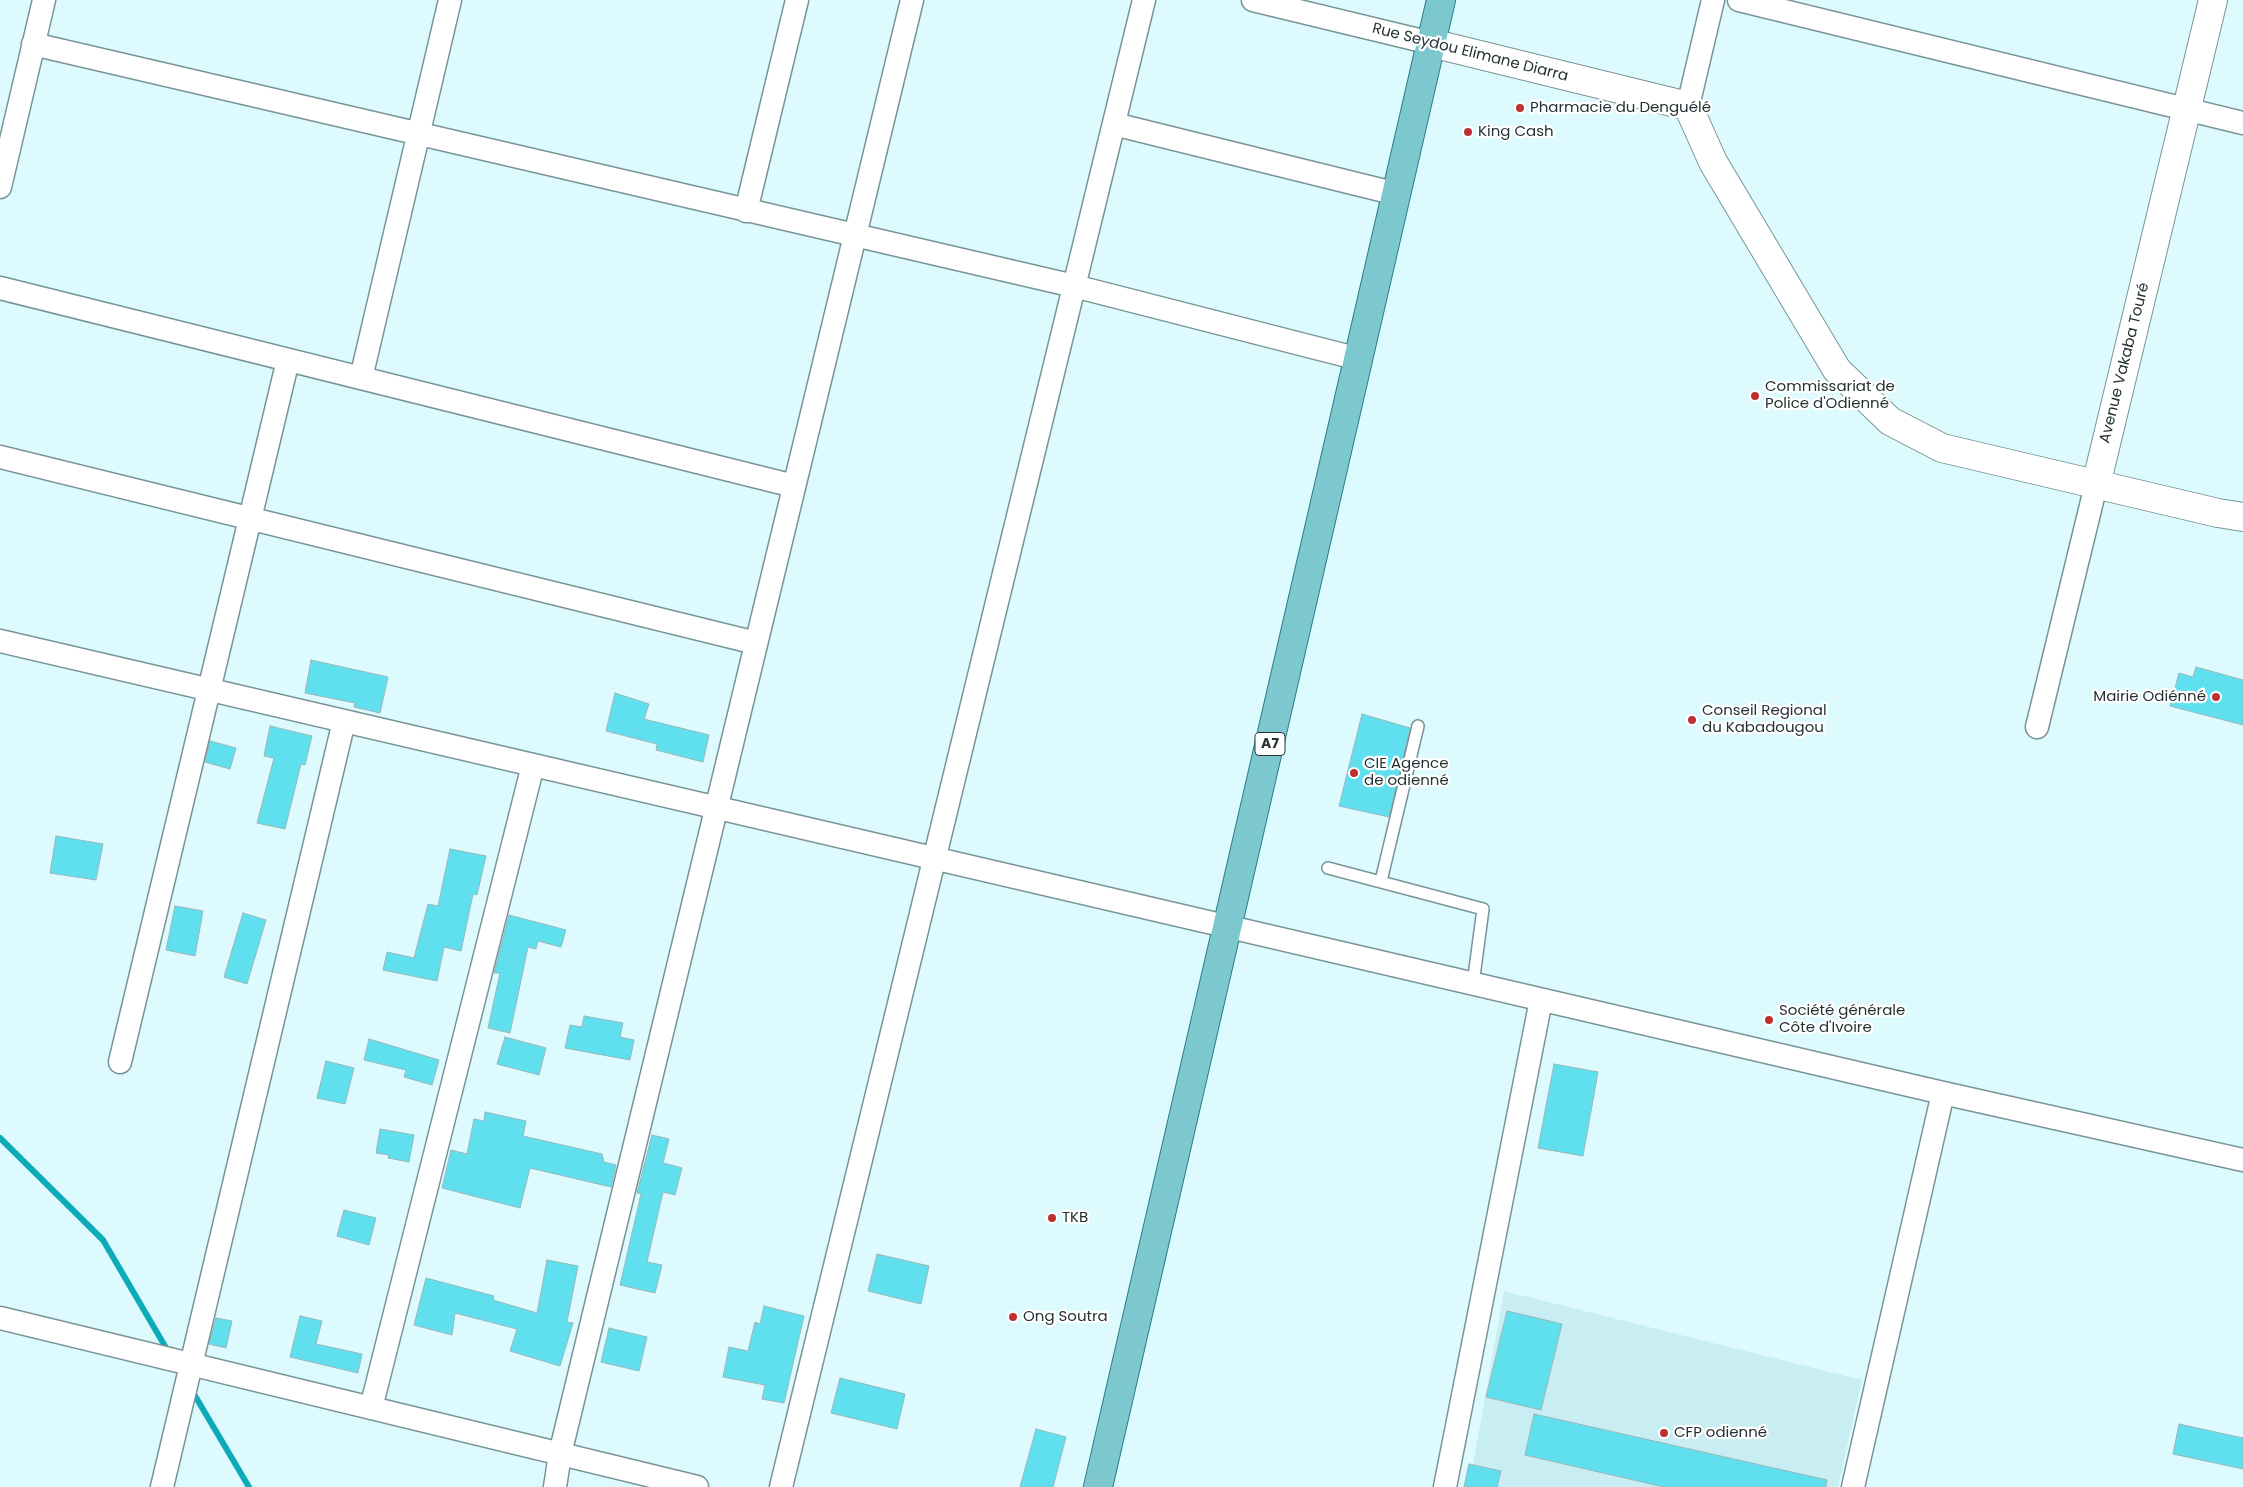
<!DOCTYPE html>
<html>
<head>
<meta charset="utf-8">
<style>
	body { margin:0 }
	canvas { display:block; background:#ddfbfe }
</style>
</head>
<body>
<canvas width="2243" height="1487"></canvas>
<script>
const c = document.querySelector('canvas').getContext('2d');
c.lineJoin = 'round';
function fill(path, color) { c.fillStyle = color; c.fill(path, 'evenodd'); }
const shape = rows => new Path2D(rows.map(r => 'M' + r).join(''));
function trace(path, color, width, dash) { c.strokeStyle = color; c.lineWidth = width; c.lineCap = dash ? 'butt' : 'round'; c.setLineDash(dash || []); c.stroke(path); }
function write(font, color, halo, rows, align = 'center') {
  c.font = font + ' Poppins,sans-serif'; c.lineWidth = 4.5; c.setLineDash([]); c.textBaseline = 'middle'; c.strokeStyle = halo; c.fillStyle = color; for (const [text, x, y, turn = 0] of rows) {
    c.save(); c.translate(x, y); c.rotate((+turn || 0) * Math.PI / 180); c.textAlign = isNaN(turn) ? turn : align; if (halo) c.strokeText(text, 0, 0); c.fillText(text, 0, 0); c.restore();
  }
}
const built = shape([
	[1504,1291,1862,1380,1838,1487,1469,1487]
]);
const stream = shape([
	[0,1138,103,1240,169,1353],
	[191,1389,249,1487]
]);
const building = shape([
	[311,660,388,677,380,713,354,707,355,703,305,693,311,660],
	[2196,667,2243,680,2243,725,2170,706,2179,673,2193,677,2196,667],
	[615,693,649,704,644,719,709,735,703,762,656,750,657,744,606,731,615,693],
	[1362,714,1410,728,1389,817,1339,806,1362,714],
	[270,726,312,736,305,765,301,764,285,829,257,823,274,758,264,756,270,726],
	[210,741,236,748,230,769,205,762,210,741],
	[56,836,103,844,96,880,50,873,56,836],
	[450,849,486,856,477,895,473,894,461,951,444,947,437,981,383,970,387,952,414,958,428,904,438,906,450,849],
	[175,906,203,911,195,956,166,950,175,906],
	[243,913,266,920,247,984,224,977,243,913],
	[509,915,566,930,561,947,538,941,536,949,528,947,510,1033,488,1028,500,973,494,973,509,915],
	[584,1016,623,1023,620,1037,634,1040,630,1060,565,1048,570,1025,582,1027,584,1016],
	[505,1037,546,1048,539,1075,497,1064,505,1037],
	[369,1039,439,1060,432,1085,404,1077,406,1070,364,1060,369,1039],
	[326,1061,354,1068,345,1104,317,1098,326,1061],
	[1554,1064,1598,1072,1583,1156,1538,1148,1554,1064],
	[485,1112,526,1121,523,1136,602,1154,604,1162,616,1165,611,1187,530,1168,520,1208,442,1188,451,1150,467,1154,474,1119,484,1121,485,1112],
	[380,1129,414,1135,409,1162,388,1158,389,1155,376,1153,380,1129],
	[652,1135,669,1139,663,1163,682,1168,675,1195,663,1192,647,1262,662,1265,655,1293,620,1285,641,1194,637,1193,652,1135],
	[344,1210,376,1218,369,1245,337,1236,344,1210],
	[877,1254,929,1266,921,1304,868,1291,877,1254],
	[547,1260,578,1266,567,1322,573,1323,560,1366,510,1351,517,1329,455,1313,452,1335,414,1325,426,1278,494,1296,493,1300,537,1313,547,1260],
	[764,1306,804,1316,784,1403,762,1399,765,1385,723,1377,729,1347,748,1351,755,1322,760,1324,764,1306],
	[1507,1311,1562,1324,1541,1410,1486,1397,1507,1311],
	[300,1316,322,1321,316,1344,362,1354,358,1373,290,1357,300,1316],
	[216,1318,232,1321,226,1348,209,1344,216,1318],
	[609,1328,647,1337,639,1371,601,1362,609,1328],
	[840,1378,905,1394,897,1429,831,1413,840,1378],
	[1534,1414,1827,1480,1826,1487,1664,1487,1525,1455,1534,1414],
	[2179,1424,2243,1438,2243,1469,2173,1454,2179,1424],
	[1036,1429,1066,1437,1053,1487,1020,1487,1036,1429],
	[1469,1464,1501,1471,1497,1487,1464,1487,1469,1464]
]);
const service = shape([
	[1328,868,1483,909,1473,984],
	[1381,881,1418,726]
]);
const minor = shape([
	[1253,0,1431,43],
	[1739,0,2243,123],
	[33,44,1074,286,1359,359],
	[1688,106,1713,0],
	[1114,124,1397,194],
	[0,187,44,0],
	[746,211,797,0],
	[0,288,794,486],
	[361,378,450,0],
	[0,457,756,643],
	[0,641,1943,1093,2243,1160],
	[2037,727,2096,485],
	[120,1062,288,360],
	[0,1318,697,1487],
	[371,1408,533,765],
	[162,1487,344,721],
	[555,1487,560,1454,912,0],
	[781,1487,1144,0],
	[1445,1487,1541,1000],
	[1853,1487,1943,1093]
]);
const tertiary = shape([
	[1431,43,1688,106,1713,162,1837,370,1890,421,1942,448,2218,513,2243,517],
	[2096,485,2213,0]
]);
const primary = shape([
	[1098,1487,1441,0]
]);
const markers = [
	[1520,108,5,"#be2f32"],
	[1468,132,5,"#be2f32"],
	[1755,396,5,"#be2f32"],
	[2216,697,5,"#be2f32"],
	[1692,720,5,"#be2f32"],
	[1354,773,5,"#be2f32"],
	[1769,1020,5,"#be2f32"],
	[1052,1218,5,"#be2f32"],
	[1013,1317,5,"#be2f32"],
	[1664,1433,5,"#be2f32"]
];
const shields = [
	[1270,744,30]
];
const shieldNames = [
	["A7",1270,744]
];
const streetNames = [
	["Rue Seydou Elimane Diarra",1470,53,14],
	["Avenue Vakaba Touré",2125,363,-76]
];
const poiNames = [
	["Pharmacie du Denguélé",1530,108],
	["King Cash",1478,132],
	["Commissariat de",1765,387],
	["Police d'Odienné",1765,404],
	["Mairie Odiénné",2206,697,"right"],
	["Conseil Regional",1702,711],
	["du Kabadougou",1702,728],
	["CIE Agence",1364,764],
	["de odienné",1364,781],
	["Société générale",1779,1011],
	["Côte d'Ivoire",1779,1028],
	["TKB",1062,1218],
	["Ong Soutra",1023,1317],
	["CFP odienné",1674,1433]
];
fill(built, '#c8eef3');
trace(stream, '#0dabb8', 6);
fill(building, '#60e0ee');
trace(building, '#99b6b9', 1);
trace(service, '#799498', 14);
trace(minor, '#799498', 25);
trace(tertiary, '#799498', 30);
trace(primary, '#277b84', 30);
trace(service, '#fff', 11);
trace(minor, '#fff', 22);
trace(tertiary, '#fff', 28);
trace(primary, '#7dc8cf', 28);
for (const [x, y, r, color] of markers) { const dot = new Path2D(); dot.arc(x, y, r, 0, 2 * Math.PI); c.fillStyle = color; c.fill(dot); trace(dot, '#fff', 2); }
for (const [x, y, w] of shields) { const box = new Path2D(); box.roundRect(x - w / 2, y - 11.5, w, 23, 4); c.fillStyle = '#fff'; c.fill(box); trace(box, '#263133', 1); }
write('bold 14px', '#263133', null, shieldNames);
write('15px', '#263133', '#fff', streetNames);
write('15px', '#263133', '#fff', poiNames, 'left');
</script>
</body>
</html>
